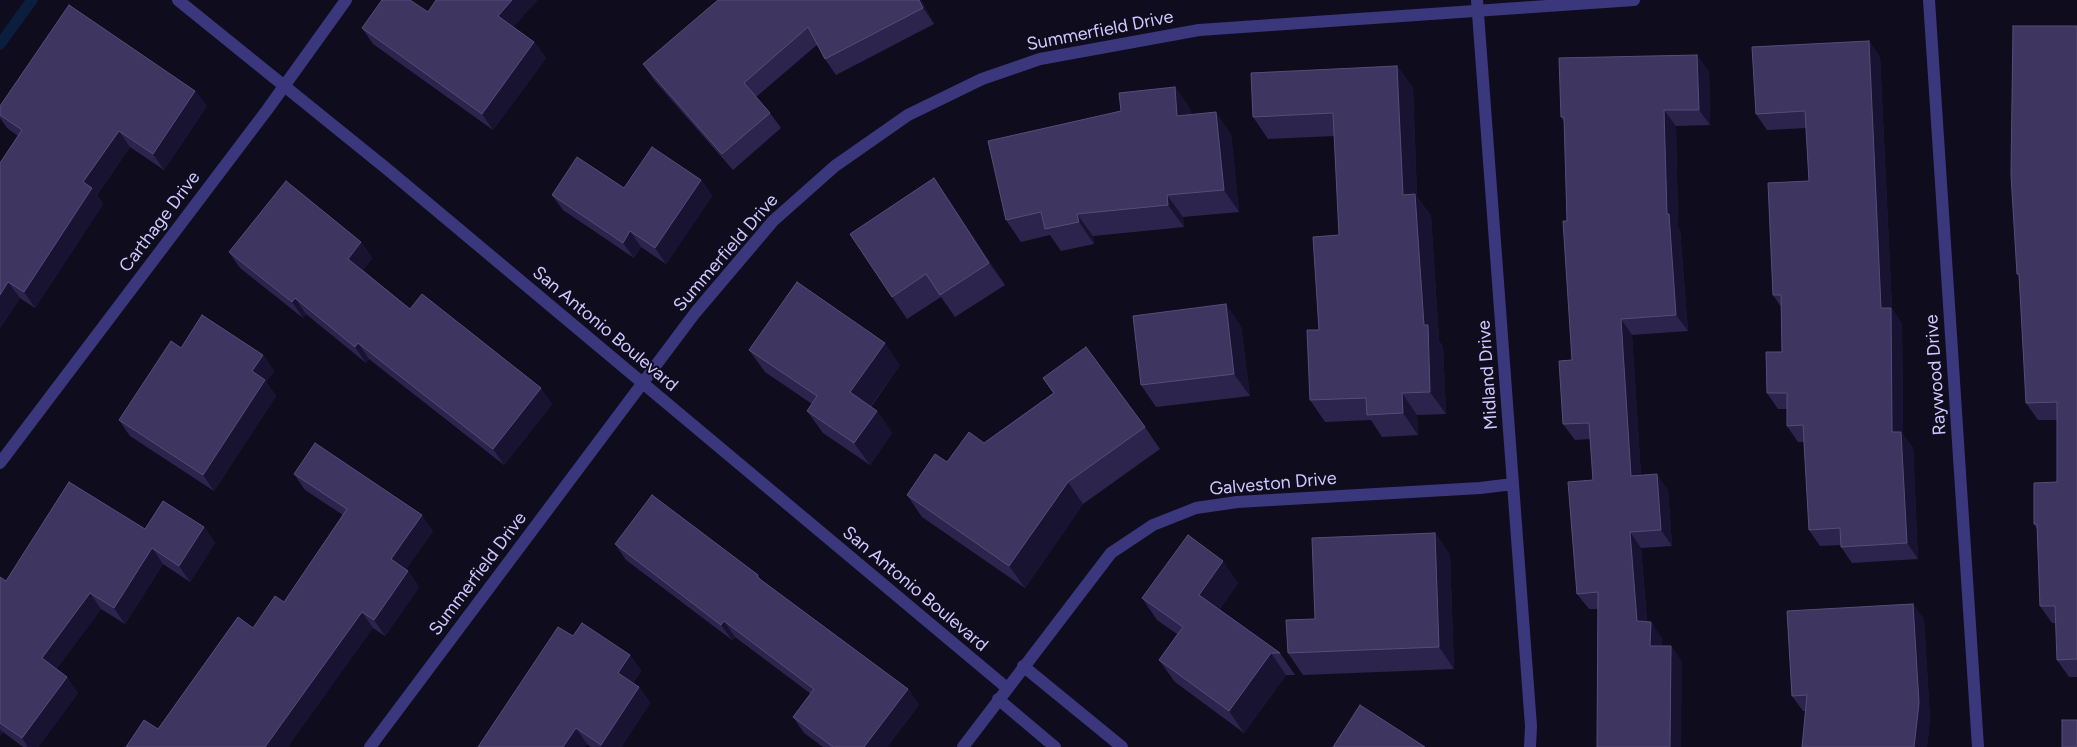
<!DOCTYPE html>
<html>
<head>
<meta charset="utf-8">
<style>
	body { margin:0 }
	canvas { display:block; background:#0f0c1e }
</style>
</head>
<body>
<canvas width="2077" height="747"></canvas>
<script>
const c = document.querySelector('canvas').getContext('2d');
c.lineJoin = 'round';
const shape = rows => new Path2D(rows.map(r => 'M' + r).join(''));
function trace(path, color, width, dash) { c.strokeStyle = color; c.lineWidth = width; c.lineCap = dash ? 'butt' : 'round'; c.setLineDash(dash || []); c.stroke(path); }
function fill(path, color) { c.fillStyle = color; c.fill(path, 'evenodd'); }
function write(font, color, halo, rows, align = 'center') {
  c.font = font + ' Figtree,sans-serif'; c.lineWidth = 4; c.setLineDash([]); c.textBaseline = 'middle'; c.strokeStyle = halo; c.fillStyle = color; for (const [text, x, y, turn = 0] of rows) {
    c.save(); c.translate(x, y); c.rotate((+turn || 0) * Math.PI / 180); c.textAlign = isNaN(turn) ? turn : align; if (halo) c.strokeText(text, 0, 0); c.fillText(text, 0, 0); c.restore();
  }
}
const stream = shape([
	[0,44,32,0]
]);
const minor = shape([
	[178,0,387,169,1007,688],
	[1477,0,1531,726,1530,747],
	[1929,0,1978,747],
	[0,463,267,110,346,0],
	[1023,666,1122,747],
	[998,699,1055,747],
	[370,747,695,313,773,221,835,166,908,115,982,79,1040,59,1199,30,1634,0],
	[963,747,1111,553,1153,525,1196,508,1237,502,1480,488,1513,484]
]);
const wall = shape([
	[921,0,934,24,836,75,825,59,818,44,756,97,770,113,781,128,733,170,654,80,643,64],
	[428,12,513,27,534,42,546,58,493,130,373,44,362,28],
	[2077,26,2077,677,2069,677,2057,660,2056,623,2052,623,2040,606,2037,529,2034,524,2057,482,2057,420,2038,420,2026,403,2020,278,2017,274],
	[1869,41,1880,57,1892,309,1902,324,1903,435,1913,448,1918,559,1852,563,1841,547,1841,545,1820,546,1809,530,1804,442,1798,442,1787,426,1787,409,1778,409,1767,393,1782,352,1781,307,1773,295,1809,181,1806,128,1767,130,1756,114],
	[1397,66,1413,88,1417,197,1431,216,1439,341,1443,347,1446,414,1417,415,1418,435,1382,437,1371,420,1325,422,1310,400,1319,330,1339,235,1334,136,1268,139,1253,117],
	[1709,71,1710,125,1676,126,1678,228,1680,230,1688,331,1632,335,1641,476,1668,490,1672,546,1641,548,1647,622,1662,638,1662,646,1671,646,1682,662,1598,609,1589,609,1577,594,1593,480,1590,439,1575,440,1563,424,1572,360,1567,221,1564,122,1561,117],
	[1175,87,1190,109,1191,114,1231,134,1239,212,1183,217,1184,227,1093,236,1094,244,1061,251,1050,235,1021,242,1006,220,1121,111],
	[195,91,207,106,164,170,130,147,97,195,103,204,35,308,20,298,0,328,0,163,18,136,7,128,0,118,0,106],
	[701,180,712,196,666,264,641,247,634,258,563,210,552,195],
	[949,200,1005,285,955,317,941,297,907,319,892,297],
	[361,242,372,258,363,270,410,309,552,404,504,465,369,359,366,363,306,314,303,318,240,268,229,252],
	[1241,326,1250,396,1156,407,1141,385],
	[181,348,263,355,274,371,266,382,276,396,214,491,130,436,119,420],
	[749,350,900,365,871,407,877,411,892,433,870,465,823,433,807,411,812,404,765,372],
	[1043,378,1145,427,1160,449,1083,504,1025,588,922,517,907,495,984,443,1053,393],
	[294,474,433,531,406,569,408,571,419,587,385,636,373,628,158,729,253,628,284,602,343,515,305,490],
	[204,527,215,543,190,582,163,564,125,624,101,609,56,669,78,693,38,747,23,747,3,732,0,736,0,577,6,581,145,529],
	[1435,533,1450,555,1454,669,1303,675,1288,653],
	[615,544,758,575,761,580,908,689,919,705,887,747,823,747,804,733,793,717,811,694,735,637,732,640,626,560],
	[1238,583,1219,610,1280,653,1295,675,1286,675,1244,733,1175,682,1159,660,1177,634,1157,620,1142,598],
	[1913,604,1924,620,1930,719,1927,747,1802,747,1806,711,1803,711,1792,696],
	[573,636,630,655,641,671,633,683,639,687,650,703,621,747,591,747,587,744,585,747,478,747]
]);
const shadedWall = shape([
	[512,0,538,0,509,32,498,16],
	[919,0,921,0,934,24,923,8],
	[1869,41,1880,57,1892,309,1902,324,1903,435,1913,448,1918,559,1907,543,1892,432,1881,308],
	[534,42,546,58,493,130,482,114],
	[1697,55,1709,71,1710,125,1699,110],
	[1397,66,1413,88,1417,197,1431,216,1439,341,1443,347,1446,414,1430,392,1424,325,1403,195],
	[1175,87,1190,109,1193,138,1177,116],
	[195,91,207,106,164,170,153,154],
	[1664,110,1676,126,1678,228,1680,230,1688,331,1676,315,1667,214],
	[1216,112,1231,134,1239,212,1224,190],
	[119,131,130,147,97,195,103,204,35,308,24,292,83,182],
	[934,178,949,200,1005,285,989,263],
	[701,180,712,196,666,264,655,248],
	[1167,195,1183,217,1184,227,1168,205],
	[1077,214,1093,236,1094,244,1079,222],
	[630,231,641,247,634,258,623,243],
	[361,242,372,258,359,275,348,259],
	[8,282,20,298,0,328,0,295],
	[295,298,306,314,303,318,292,302],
	[1226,304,1241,326,1250,396,1234,374],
	[1621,319,1632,335,1642,492,1631,476],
	[358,343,369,359,366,363,355,347],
	[885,343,900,365,865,414,850,392],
	[263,355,274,371,266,382,276,396,214,491,203,475,252,371],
	[541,388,552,404,504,465,493,449],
	[1402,393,1417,415,1418,435,1403,413],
	[877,411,892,433,870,465,854,443],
	[1657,474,1668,490,1672,546,1661,530],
	[1068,482,1083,504,1025,588,1009,566],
	[422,515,433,531,402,575,391,559],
	[204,527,215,543,190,582,179,566],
	[1630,532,1641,548,1648,637,1637,621],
	[1435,533,1450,555,1454,669,1439,647],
	[152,548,163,564,125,624,114,608],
	[1223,561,1238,583,1214,617,1199,595],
	[408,571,419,587,385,636,374,620],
	[90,593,101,609,53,674,42,658],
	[1913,604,1924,620,1930,719,1927,747,1914,747],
	[362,612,373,628,288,747,265,747],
	[724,621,735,637,732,640,721,625],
	[1651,622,1662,638,1661,662,1650,646],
	[1671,646,1682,662,1681,747,1670,747],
	[1271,653,1286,675,1244,733,1229,711],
	[630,655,641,671,629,689,618,673],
	[67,677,78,693,38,747,28,747,22,738],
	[639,687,650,703,621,747,602,747,601,745],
	[908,689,919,705,887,747,864,747],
	[576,728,587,744,585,747,563,747],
	[0,729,3,732,0,736]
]);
const building = shape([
	[382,0,410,0,428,12,436,0,512,0,498,16,534,42,482,114,362,28,382,0],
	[718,0,919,0,923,8,825,59,808,27,744,83,770,113,722,154,643,64,718,0],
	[69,5,195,91,153,154,119,131,83,182,92,188,24,292,8,282,0,295,0,163,22,130,0,115,0,106,69,5],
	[2013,26,2077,26,2077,659,2057,660,2055,606,2040,606,2037,524,2034,524,2034,483,2057,482,2057,402,2026,403,2019,274,2017,274,2011,175,2013,26],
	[1869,41,1881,308,1891,308,1892,432,1901,432,1907,543,1841,547,1840,528,1809,530,1803,425,1787,426,1787,393,1767,393,1766,352,1782,352,1781,295,1773,295,1768,183,1809,181,1805,111,1756,114,1752,47,1869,41],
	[1697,55,1699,110,1664,110,1667,214,1669,214,1676,315,1621,319,1631,476,1657,474,1661,530,1630,532,1637,621,1651,622,1650,646,1671,646,1670,747,1597,747,1598,592,1577,594,1568,482,1593,480,1589,423,1563,424,1559,361,1572,360,1563,221,1567,221,1564,117,1561,117,1559,58,1697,55],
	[1397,66,1403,195,1415,194,1424,325,1428,325,1430,392,1402,393,1403,413,1367,415,1366,398,1310,400,1307,330,1319,330,1313,237,1339,235,1333,113,1253,117,1251,73,1397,66],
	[1175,87,1177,116,1216,112,1224,190,1167,195,1168,205,1077,214,1079,222,1045,229,1041,212,1006,220,988,141,1121,111,1119,93,1175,87],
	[652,147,701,180,655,248,630,231,623,243,552,195,577,157,624,188,652,147],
	[934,178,989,263,940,295,926,274,892,297,850,234,934,178],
	[286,181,361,242,348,259,410,309,422,294,541,388,493,449,358,343,355,347,295,298,292,302,229,252,286,181],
	[797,282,885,343,850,392,877,411,854,443,807,411,817,396,749,350,797,282],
	[1226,304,1234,374,1141,385,1133,316,1226,304],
	[202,315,263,355,252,371,265,380,203,475,119,420,171,341,181,348,202,315],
	[1086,347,1145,427,1068,482,1009,566,907,495,935,454,947,462,969,432,984,443,1054,393,1043,378,1086,347],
	[315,443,422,515,391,559,408,571,374,620,362,612,265,747,126,747,144,720,158,729,238,617,253,628,275,596,284,602,347,509,294,474,315,443],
	[69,482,145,529,163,501,204,527,179,566,152,548,114,608,90,593,42,658,67,677,22,738,0,723,0,577,6,581,69,482],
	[652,495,758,575,757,577,908,689,864,747,833,747,793,717,814,689,724,621,721,625,615,544,652,495],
	[1435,533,1439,647,1288,653,1286,620,1315,619,1312,538,1435,533],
	[1188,535,1223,561,1199,595,1280,653,1271,653,1229,711,1159,660,1183,627,1142,598,1188,535],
	[1913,604,1919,703,1914,747,1802,747,1807,695,1792,696,1787,611,1913,604],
	[582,623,630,655,618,673,639,687,601,745,576,728,563,747,478,747,558,627,573,636,582,623],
	[1360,705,1425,747,1333,747,1360,705],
	[2062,720,2077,720,2077,747,2062,747,2062,720]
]);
const streetNames = [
	["Summerfield Drive",1100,31,-11],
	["Carthage Drive",160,222,-53],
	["Summerfield Drive",726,253,-49],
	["San Antonio Boulevard",605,329,40],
	["Midland Drive",1488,375,-94],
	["Raywood Drive",1936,375,-94],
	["Galveston Drive",1273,484,-5],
	["Summerfield Drive",478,574,-53],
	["San Antonio Boulevard",915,589,40]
];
trace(stream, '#0b1e3e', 11);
trace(minor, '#3a377d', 12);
fill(wall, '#2c244c');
fill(shadedWall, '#191332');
fill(building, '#3e3660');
trace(building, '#554d79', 1);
write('18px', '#d0c9ff', '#0f0c1e', streetNames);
</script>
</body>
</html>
